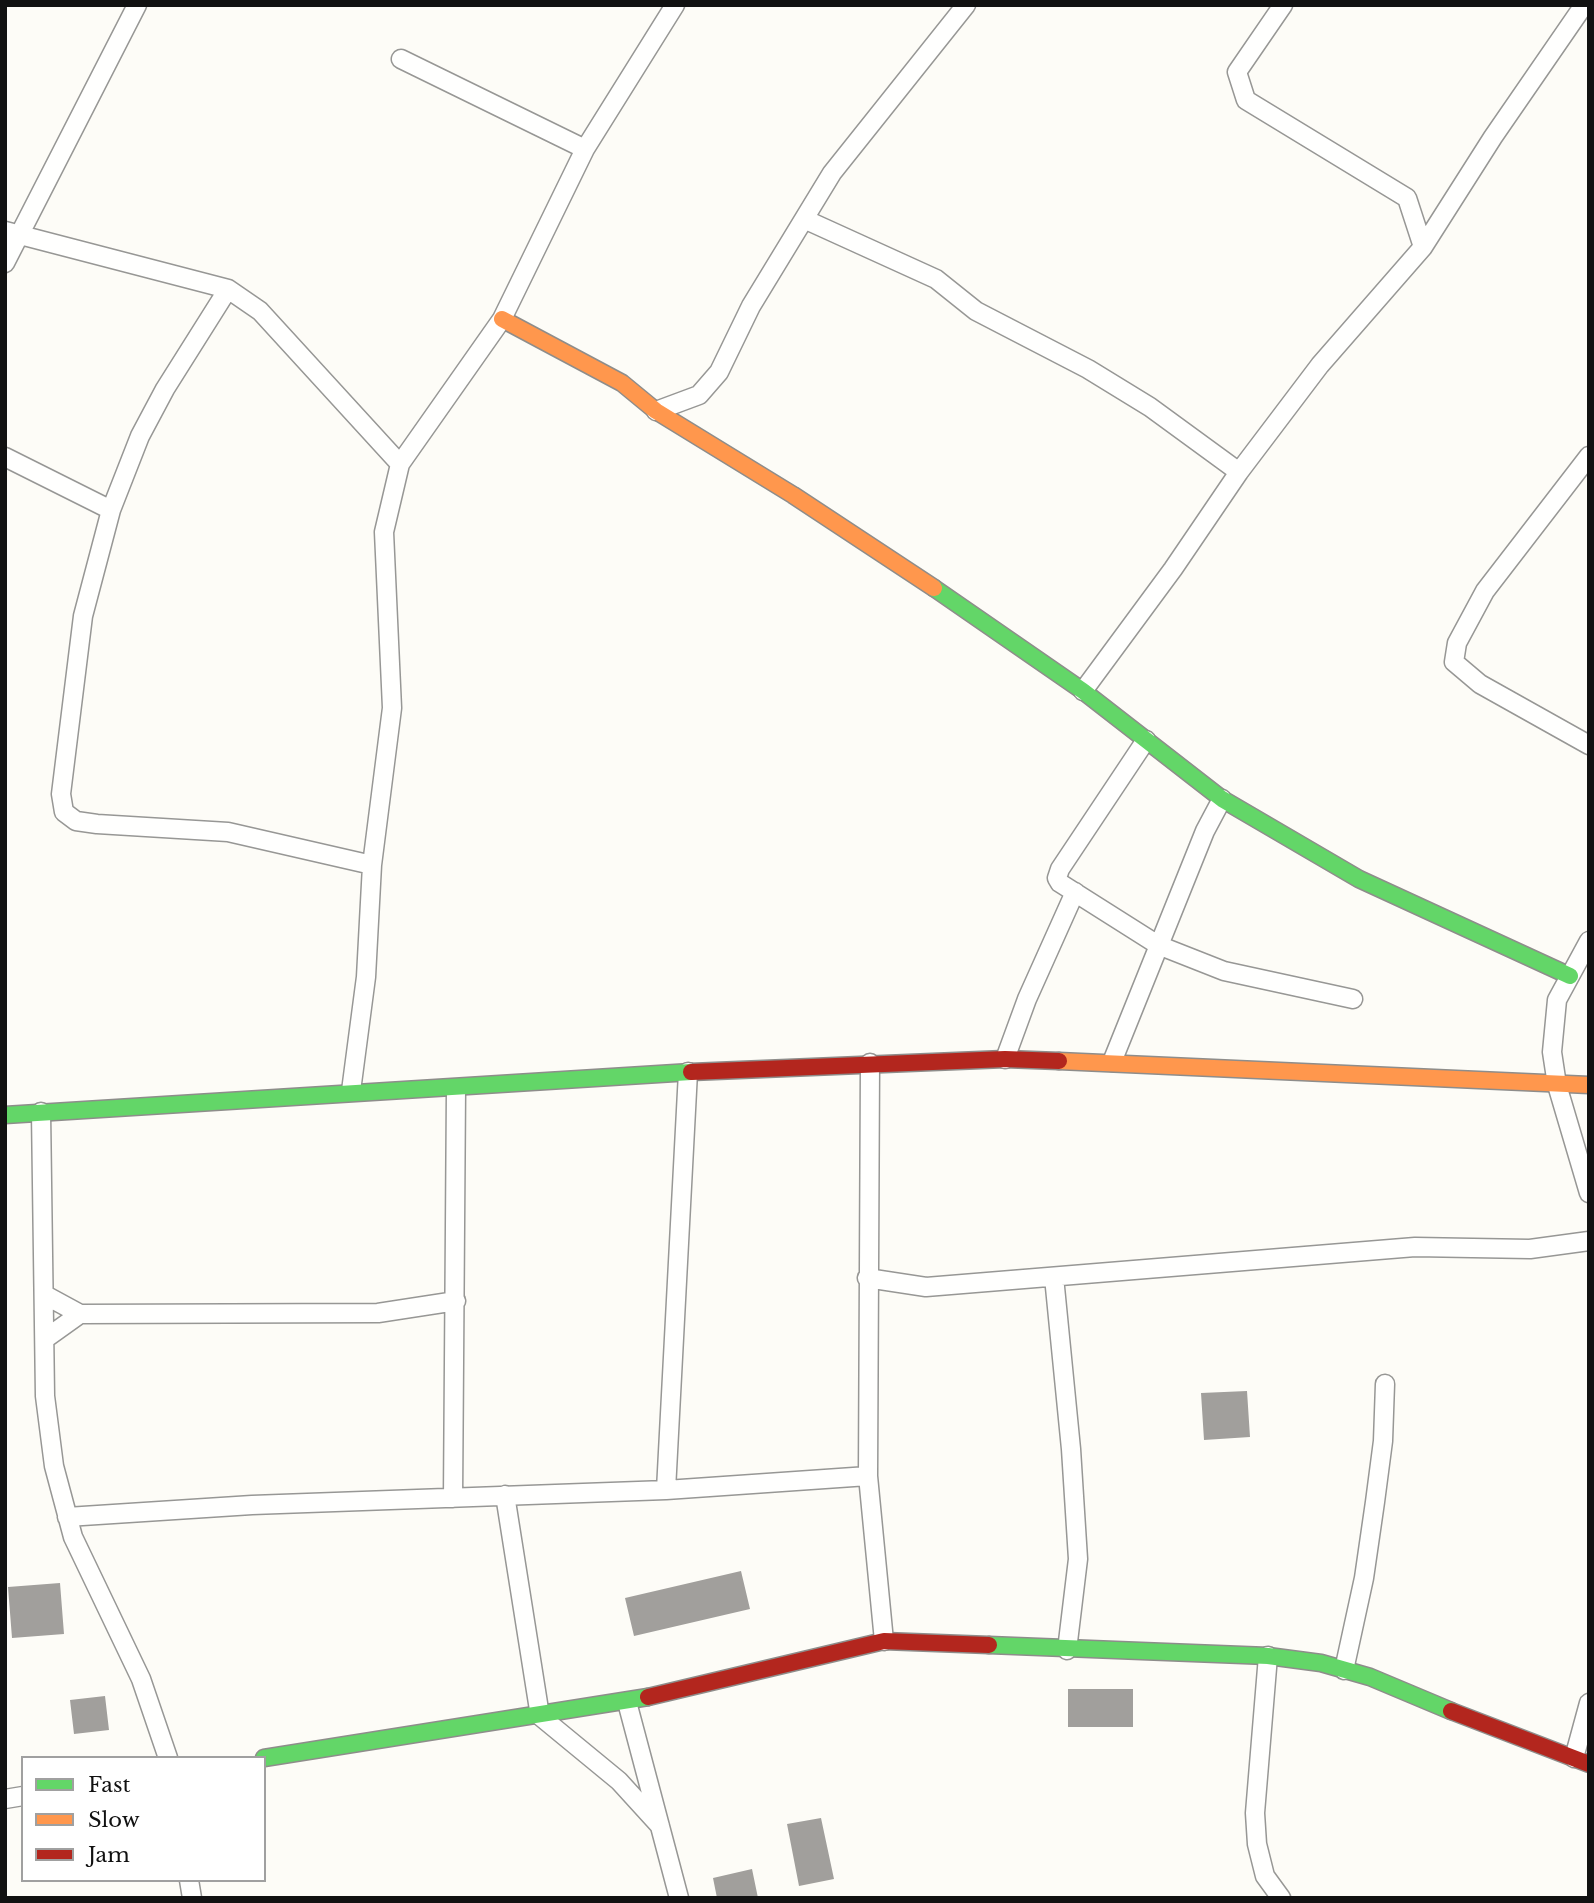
<!DOCTYPE html>
<html>
<head>
<meta charset="utf-8">
<style>
	body { margin:0 }
	#map { position:relative; width:1594px; height:1903px; overflow:hidden; background:#fdfcf7; font-family:"Libre Baskerville",serif }
	canvas { display:block }
	.frame { position:absolute; inset:0; border:7px solid #111; pointer-events:none }
	.legend { position:absolute; left:21px; top:1756px; width:245px; height:126px; box-sizing:border-box; background:#fff; border:2px solid #a0a0a0; margin:0; padding:9px 12px; list-style:none; font-size:21px; color:#111 }
	.legend li { display:flex; align-items:center; gap:14px; height:35px }
	.legend b { width:35px; border:2px solid #a0a0a0 }
</style>
</head>
<body>
<div id="map">
<canvas width="1594" height="1903"></canvas>
<div class="frame"></div>
<ul class="legend">
<li><b style="height:9px;background:#63d668"></b>Fast</li>
<li><b style="height:9px;background:#ff974d"></b>Slow</li>
<li><b style="height:9px;background:#b3261e"></b>Jam</li>
</ul>
</div>
<script>
const c = document.querySelector('canvas').getContext('2d');
c.lineJoin = 'round';
function fill(path, color) { c.fillStyle = color; c.fill(path, 'evenodd'); }
const shape = rows => new Path2D(rows.map(r => 'M' + r).join(''));
function trace(path, color, width, dash) { c.strokeStyle = color; c.lineWidth = width; c.lineCap = dash ? 'butt' : 'round'; c.setLineDash(dash || []); c.stroke(path); }
const building = shape([
	[1247,1391,1250,1437,1204,1440,1201,1393],
	[741,1571,750,1609,634,1636,625,1598],
	[60,1583,64,1634,12,1638,8,1587],
	[1068,1689,1133,1689,1133,1727,1068,1727],
	[105,1696,109,1730,74,1734,70,1700],
	[821,1818,834,1879,799,1886,787,1824],
	[752,1869,758,1898,717,1898,713,1878]
]);
const street = shape([
	[1283,5,1237,72,1246,100,1407,198,1423,247],
	[401,59,585,149],
	[804,219,936,279,976,311,1088,369,1150,407,1239,472],
	[5,231,228,289,260,311,400,464],
	[5,263,137,5],
	[228,289,165,389,140,436,111,510,83,616,61,794,64,812,76,821,97,824,228,832,372,865],
	[656,411,699,395,719,372,751,306,832,173,966,5],
	[1589,456,1485,591,1457,643,1454,662,1480,684,1589,745],
	[5,457,111,510],
	[1083,691,1173,569,1239,472,1320,365,1423,247,1493,137,1584,5],
	[1146,740,1060,869,1057,878,1060,883,1158,945,1224,971,1353,999],
	[1589,941,1557,1000,1552,1052,1557,1085,1589,1193],
	[1005,1059,1027,999,1075,892],
	[1112,1062,1205,831,1222,799],
	[870,1063,868,1476,884,1641],
	[351,1091,366,977,372,865,392,708,384,532,400,464,502,319,585,149,675,5],
	[41,1112,45,1396,54,1466,73,1537,141,1679,168,1758],
	[1054,1277,1071,1449,1078,1559,1067,1650],
	[867,1278,926,1287,1415,1247,1530,1249,1589,1241],
	[45,1295,80,1314,378,1313,456,1301],
	[45,1339,80,1314],
	[666,1490,688,1072],
	[505,1495,540,1716,619,1781,660,1826],
	[453,1498,456,1089],
	[67,1517,252,1505,666,1490,868,1476],
	[1268,1656,1255,1813,1257,1844,1265,1876,1281,1898],
	[1344,1670,1364,1578,1375,1502,1383,1441,1385,1384],
	[627,1702,679,1898],
	[1574,1758,1589,1703],
	[5,1799,23,1796],
	[189,1880,192,1898]
]);
const fast = shape([
	[934,588,1083,691,1222,799,1359,879,1570,976],
	[5,1115,691,1072],
	[989,1645,1268,1656,1321,1663,1370,1677,1451,1711],
	[264,1758,648,1697]
]);
const slow = shape([
	[502,319,622,383,656,411,793,495,934,588],
	[1059,1061,1589,1085]
]);
const jam = shape([
	[691,1072,1005,1059,1059,1061],
	[648,1697,884,1641,989,1645],
	[1451,1711,1589,1764]
]);
fill(building, '#a19f9c');
trace(street, '#979795', 21);
trace(fast, '#8e8d8b', 19);
trace(slow, '#8e8d8b', 19);
trace(jam, '#8e8d8b', 19);
trace(street, '#fffffe', 18);
trace(fast, '#63d668', 16);
trace(slow, '#ff974d', 16);
trace(jam, '#b3261e', 16);
</script>
</body>
</html>
